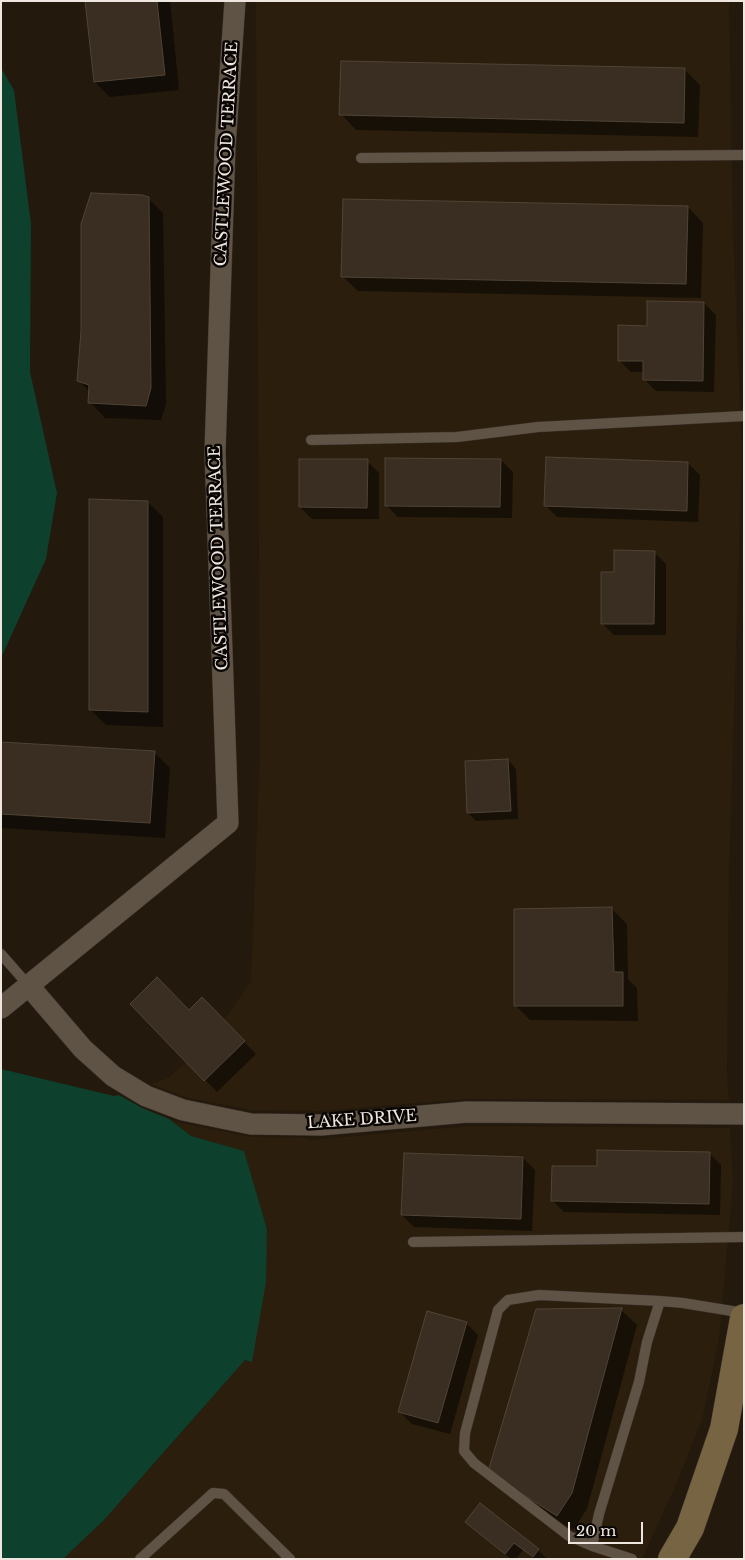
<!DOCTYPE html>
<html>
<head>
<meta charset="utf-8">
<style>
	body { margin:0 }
	#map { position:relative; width:745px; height:1560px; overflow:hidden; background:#23190c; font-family:"Libre Baskerville",serif }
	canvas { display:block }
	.frame { position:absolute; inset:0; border:2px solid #efe7df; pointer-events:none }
	.scale { position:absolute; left:568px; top:1522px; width:75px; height:22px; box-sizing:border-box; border:2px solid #efe7df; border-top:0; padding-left:6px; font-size:15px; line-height:18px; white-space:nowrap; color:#efe7df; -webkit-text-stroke:4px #090502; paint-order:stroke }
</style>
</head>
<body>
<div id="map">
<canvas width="745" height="1560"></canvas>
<div class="frame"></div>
<div class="scale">20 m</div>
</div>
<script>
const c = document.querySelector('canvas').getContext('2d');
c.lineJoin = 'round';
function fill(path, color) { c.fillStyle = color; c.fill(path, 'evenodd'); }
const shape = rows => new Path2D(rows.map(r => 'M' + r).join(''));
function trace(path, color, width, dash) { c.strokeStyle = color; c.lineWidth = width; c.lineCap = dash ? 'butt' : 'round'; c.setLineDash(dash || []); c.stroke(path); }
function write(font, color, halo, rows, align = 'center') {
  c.font = font + ' "Libre Baskerville",serif'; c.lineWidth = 5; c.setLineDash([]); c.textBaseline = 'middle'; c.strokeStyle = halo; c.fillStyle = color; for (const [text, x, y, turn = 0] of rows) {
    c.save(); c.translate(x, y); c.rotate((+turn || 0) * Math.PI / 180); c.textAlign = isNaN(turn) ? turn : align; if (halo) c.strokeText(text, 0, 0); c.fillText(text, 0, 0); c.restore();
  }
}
const built = shape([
	[256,1,729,1,733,227,742,456,729,875,727,1075,729,1100,465,1099,319,1111,251,1110,185,1097,151,1084,168,1078,212,1038,251,981,260,752],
	[169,1119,181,1123,251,1137,310,1138,310,1140,470,1126,730,1128,733,1183,719,1339,702,1420,675,1487,642,1559,63,1559,104,1520,245,1360,252,1362,267,1229,244,1152,191,1136]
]);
const green = shape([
	[1,68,14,90,31,224,30,372,57,493,46,559,1,658],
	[1,1069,114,1096,119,1095,142,1108,169,1119,191,1136,244,1151,267,1229,266,1282,252,1362,245,1360,104,1520,63,1559,1,1559]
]);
const shadow = shape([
	[87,1,170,1,179,90,110,97,95,82],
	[685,70,700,85,698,137,356,130,341,114],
	[148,198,163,213,166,404,161,420,105,418,90,402,90,392,78,380],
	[688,207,703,223,701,298,358,291,342,276],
	[704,303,716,315,714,392,656,391,644,379,644,372,631,372,619,360,648,327],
	[501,460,513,472,512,518,398,517,386,505],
	[367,461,379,473,379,519,312,519,300,507],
	[688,463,700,475,698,522,557,517,545,505],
	[148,502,163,517,163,727,106,725,91,710],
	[654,552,666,564,666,635,614,635,602,623,615,573],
	[1,743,155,753,170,768,165,838,1,828],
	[508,760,516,769,518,819,476,821,468,813],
	[612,909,627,924,628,979,637,988,638,1021,530,1020,515,1005],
	[202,999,256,1054,217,1092,131,1004,189,1011],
	[709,1153,721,1165,720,1215,564,1212,552,1200,598,1168],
	[523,1158,535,1170,532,1231,414,1227,402,1215],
	[621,1310,637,1325,587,1509,573,1530,505,1487],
	[466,1323,478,1335,450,1434,412,1424,400,1412],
	[467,1522,538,1550,546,1558,534,1559,523,1550,516,1559,511,1559]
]);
const building = shape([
	[85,1,157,1,165,75,94,82,85,1],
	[341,61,685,68,684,123,339,115,341,61],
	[91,193,142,195,149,197,151,388,146,406,88,403,89,385,77,381,81,331,81,224,91,193],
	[343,199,688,206,686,284,341,277,343,199],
	[647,301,704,302,703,381,643,380,643,361,618,361,618,325,647,326,647,301],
	[546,457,688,462,687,511,544,506,546,457],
	[385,458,501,459,500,507,385,506,385,458],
	[299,459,368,459,367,508,299,507,299,459],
	[89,499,148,501,148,712,89,710,89,499],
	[614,550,655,551,654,624,601,624,601,572,614,572,614,550],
	[1,742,155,751,150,823,1,814,1,742],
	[508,759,511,811,467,813,465,761,508,759],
	[612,907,614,972,623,972,623,1006,514,1006,514,909,612,907],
	[157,977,189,1010,202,997,245,1041,204,1081,130,1004,157,977],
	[597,1150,710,1152,709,1204,551,1201,552,1166,597,1166,597,1150],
	[404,1153,523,1157,521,1219,401,1215,404,1153],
	[622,1308,572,1493,557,1516,488,1472,536,1309,622,1308],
	[427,1311,467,1322,438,1423,398,1412,427,1311],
	[480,1503,539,1549,533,1557,514,1543,505,1554,465,1522,480,1503]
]);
const lane = shape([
	[361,158,744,155],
	[311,440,457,437,538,427,744,416],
	[1,954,29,986],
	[413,1242,744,1237],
	[592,1546,569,1536,474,1463,464,1451,465,1433,498,1310,508,1300,539,1295,660,1301],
	[140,1559,213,1493,224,1494,290,1559],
	[632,1559,592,1546,599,1514,639,1382,647,1342,660,1301,683,1303,744,1313]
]);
const street = shape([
	[29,986,83,1049,113,1076,146,1096,183,1110,251,1124,321,1125,467,1112,744,1114],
	[1,1008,228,823,215,452,225,147,235,1]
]);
const secondary = shape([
	[672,1559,690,1528,724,1429,744,1318]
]);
const streetNames = [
	["CASTLEWOOD TERRACE",227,154,-87],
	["CASTLEWOOD TERRACE",219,558,-92],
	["LAKE DRIVE",362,1120,-4]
];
fill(built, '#2c1e0c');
fill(green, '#0d402d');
fill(shadow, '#0007');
fill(building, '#392e21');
trace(building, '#4f4436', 1);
trace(lane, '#39312d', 11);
trace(street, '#39312d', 22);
trace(secondary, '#39312d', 29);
trace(lane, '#5f5345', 10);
trace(street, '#5f5345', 21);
trace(secondary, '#766442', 28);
write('16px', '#efe7df', '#090502', streetNames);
</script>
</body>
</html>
